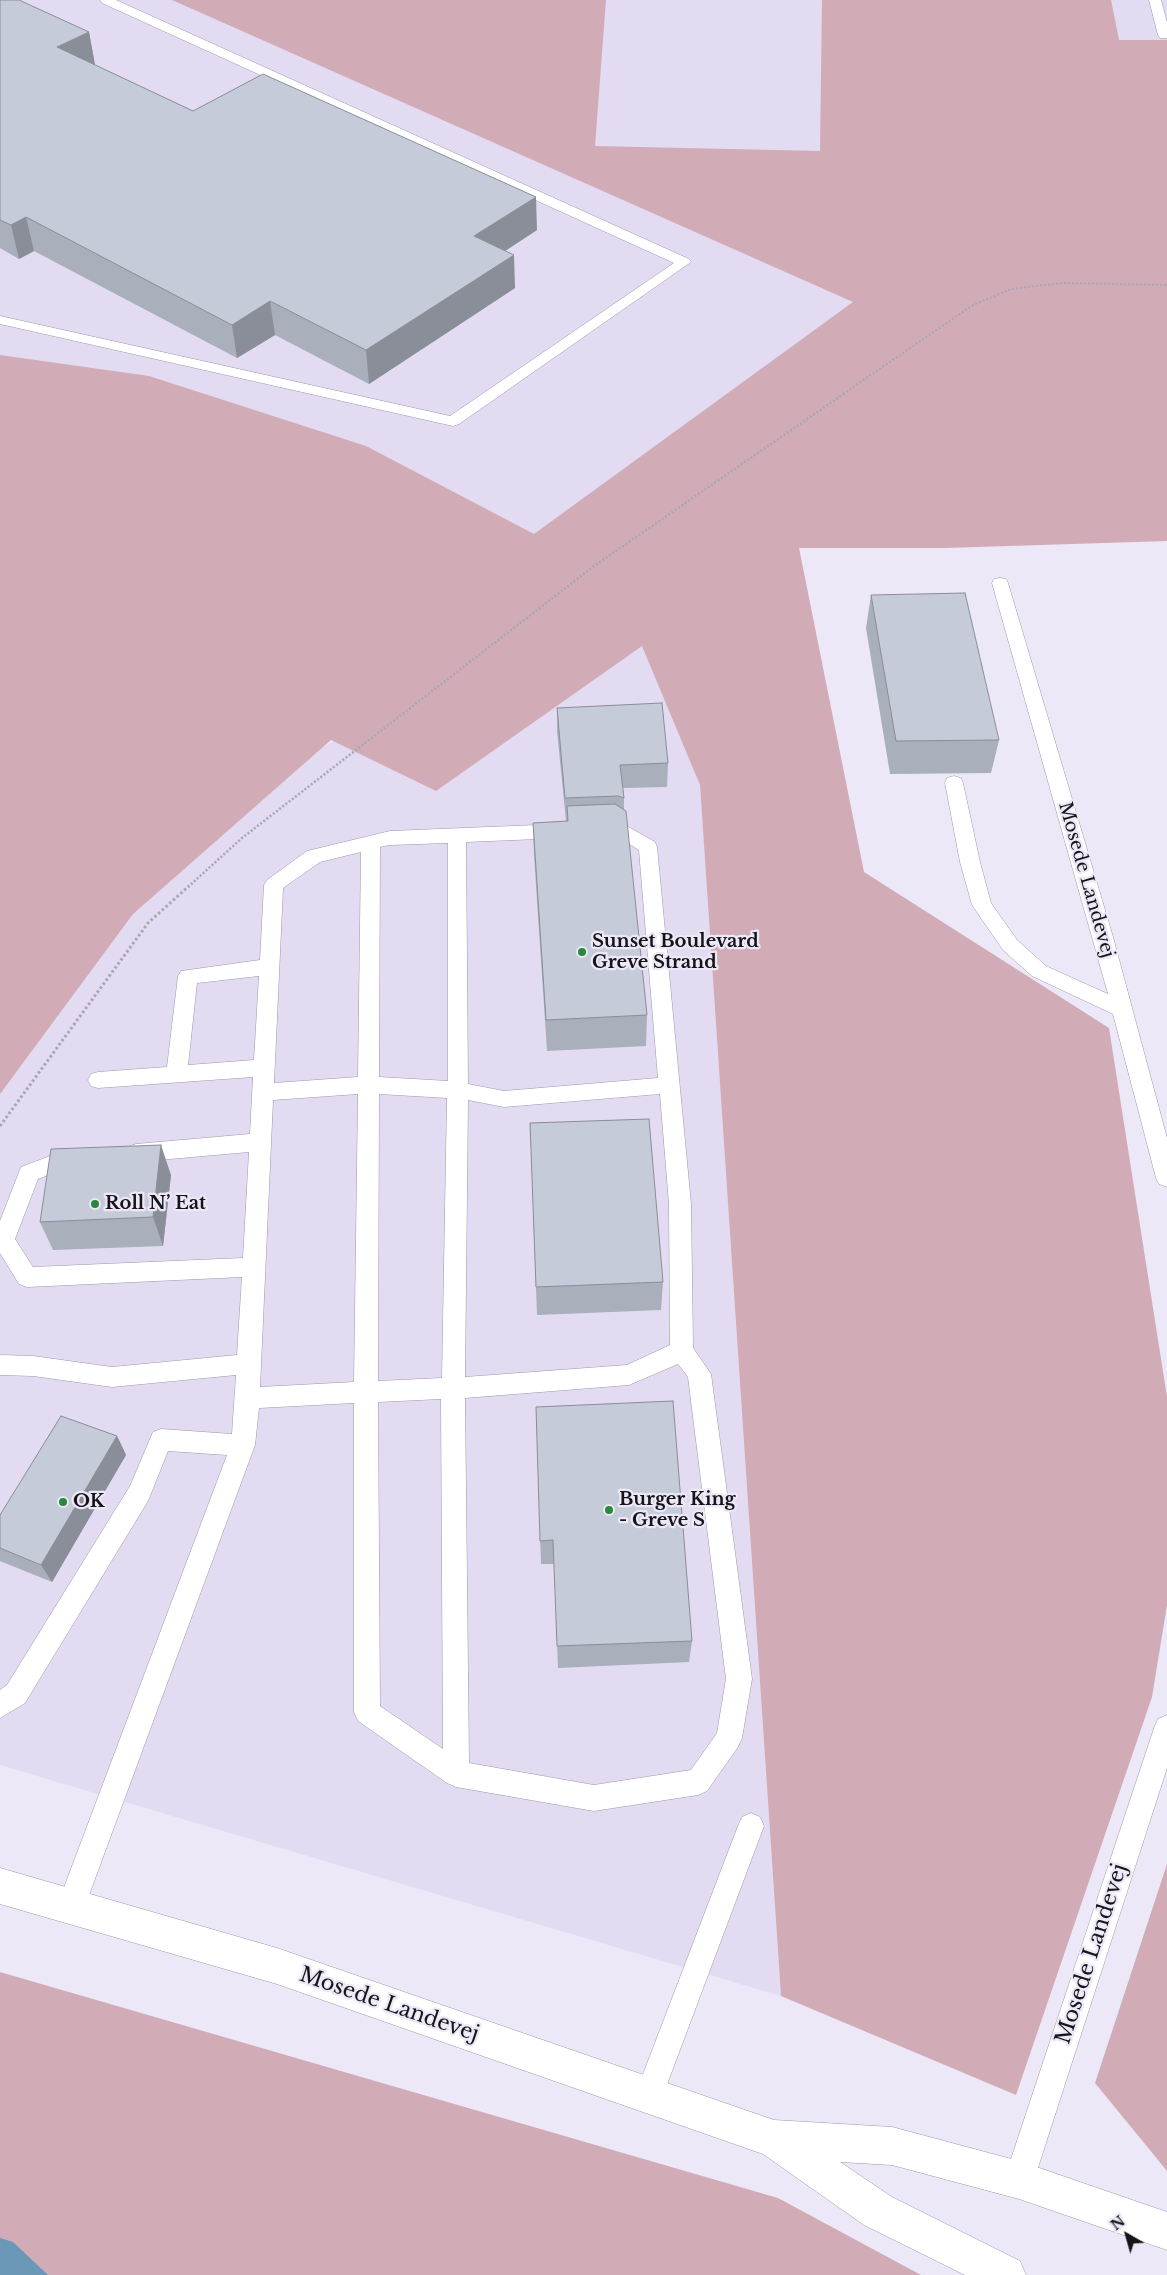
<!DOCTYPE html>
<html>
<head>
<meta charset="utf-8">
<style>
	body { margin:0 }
	#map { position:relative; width:1167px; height:2275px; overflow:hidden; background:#ece8f7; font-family:"Libre Baskerville",serif }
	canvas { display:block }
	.north { position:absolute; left:1102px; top:2210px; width:50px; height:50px; -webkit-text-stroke:4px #ece8f7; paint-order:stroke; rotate:322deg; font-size:14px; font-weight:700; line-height:20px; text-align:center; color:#151419 }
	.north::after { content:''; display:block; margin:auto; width:18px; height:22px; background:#151419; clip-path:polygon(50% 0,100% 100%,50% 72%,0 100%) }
</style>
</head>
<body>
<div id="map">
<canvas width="1167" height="2275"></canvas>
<div class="north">N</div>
</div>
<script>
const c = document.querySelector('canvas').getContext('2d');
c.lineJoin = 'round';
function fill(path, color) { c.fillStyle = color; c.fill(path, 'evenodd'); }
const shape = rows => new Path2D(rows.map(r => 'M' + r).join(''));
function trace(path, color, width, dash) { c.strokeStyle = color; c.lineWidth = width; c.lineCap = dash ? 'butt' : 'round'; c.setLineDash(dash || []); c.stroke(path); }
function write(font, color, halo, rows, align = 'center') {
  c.font = font + ' "Libre Baskerville",serif'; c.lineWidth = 4.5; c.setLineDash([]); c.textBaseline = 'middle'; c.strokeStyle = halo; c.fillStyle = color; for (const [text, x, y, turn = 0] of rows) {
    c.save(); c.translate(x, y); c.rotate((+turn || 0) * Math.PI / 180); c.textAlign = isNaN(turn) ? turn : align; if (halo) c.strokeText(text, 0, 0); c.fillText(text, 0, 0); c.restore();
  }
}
const built = shape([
	[0,0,1167,0,1167,165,85,862,647,590,700,785,781,1996,0,1765]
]);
const green = shape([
	[172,0,606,0,595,146,820,151,822,0,1111,0,1119,40,1167,40,1167,541,946,548,799,548,864,872,1109,1028,1167,1397,1167,1605,1152,1697,1016,2095,781,1996,700,785,642,646,436,791,331,740,133,914,0,1094,0,355,149,376,366,446,534,534,853,302],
	[1167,1864,1167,2171,1095,2083],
	[0,1972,778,2198,921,2275,0,2275]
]);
const water = shape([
	[0,2238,13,2242,48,2275,0,2275]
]);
const pathFar2 = shape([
	[843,394,973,305,1011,289,1062,283,1167,285]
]);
const pathFar1 = shape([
	[188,887,242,838,594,566,845,393]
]);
const path = shape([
	[0,1126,148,923,189,886]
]);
const lane = shape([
	[100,0,116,0,689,259,691,262,459,424,453,426,0,324,0,316,450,416,674,263,102,3,100,0],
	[1149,0,1161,0,1167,22,1167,38,1160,38,1158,35,1149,0],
	[1000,578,1006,579,1008,583,1113,937,1167,1138,1167,1187,1159,1184,1156,1178,1113,1014,1032,976,1003,950,972,905,960,862,945,783,947,778,954,776,961,778,963,783,980,862,991,903,1017,940,1046,966,1108,994,992,583,994,579,1000,578],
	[618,821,655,842,657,847,691,1204,693,1348,711,1374,752,1679,742,1738,738,1747,707,1791,698,1795,594,1811,456,1787,447,1783,358,1721,354,1712,354,1403,259,1408,255,1445,85,1906,81,1916,71,1920,61,1916,57,1906,227,1455,168,1451,148,1501,25,1703,0,1718,0,1690,7,1685,130,1486,153,1432,161,1429,232,1434,236,1375,112,1387,33,1376,0,1375,0,1355,33,1356,112,1367,237,1355,242,1277,27,1287,19,1284,0,1253,0,1221,21,1167,63,1151,76,1150,84,1153,87,1159,84,1165,64,1169,38,1179,15,1239,33,1267,243,1258,249,1152,136,1162,128,1159,125,1153,128,1147,136,1144,250,1134,253,1077,98,1088,91,1086,88,1080,91,1074,98,1072,167,1067,178,976,181,971,260,960,264,885,267,880,307,851,390,831,562,824,569,826,571,831,569,836,562,838,466,842,468,1084,504,1091,658,1078,639,850,615,835,603,836,596,834,594,829,596,824,618,821],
	[448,843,448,1081,379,1077,380,847,390,845,448,843],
	[361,852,358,1077,274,1083,283,888,320,862,361,852],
	[259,976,254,1060,188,1065,197,983,259,976],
	[358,1094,354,1382,260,1387,273,1100,358,1094],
	[379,1094,447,1098,442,1378,378,1381,379,1094],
	[660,1094,669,1204,670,1345,627,1365,465,1377,468,1100,504,1107,660,1094],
	[678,1364,688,1377,726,1679,717,1733,691,1770,594,1785,469,1763,465,1398,629,1385,678,1364],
	[441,1399,443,1749,380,1706,378,1402,441,1399],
	[1167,1715,1167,1768,1034,2180,1029,2190,1019,2195,1009,2190,1004,2180,1154,1728,1158,1719,1167,1715],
	[751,1813,760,1817,764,1826,663,2095,659,2105,649,2109,639,2105,635,2095,738,1826,742,1817,751,1813]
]);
const secondary = shape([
	[0,1868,277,1948,774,2120,892,2127,1019,2161,1167,2212,1167,2250,1019,2199,892,2165,840,2162,892,2197,1020,2261,1026,2275,965,2275,864,2225,763,2154,277,1984,0,1904,0,1868]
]);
const wall = shape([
	[0,0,89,32,95,65,94,65,193,111,537,230,505,251,515,288,369,384,275,335,237,358,34,251,19,259,0,248],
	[871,595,999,740,991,773,890,774,866,628],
	[557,708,668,763,667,787,623,788,624,798,624,809,647,1015,646,1046,547,1051,534,855,533,823,566,821,557,731],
	[530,1123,663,1282,661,1310,537,1315],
	[171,1175,163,1246,53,1250,40,1222],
	[536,1407,692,1641,689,1662,558,1668,554,1564,541,1564],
	[117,1436,126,1455,52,1582,0,1561,0,1515]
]);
const shadedWall = shape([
	[89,32,95,65,64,80,57,47],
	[536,197,537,230,476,270,474,236],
	[26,217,34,251,19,259,11,225],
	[514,255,515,288,369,384,366,350],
	[270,301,275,335,237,358,232,325],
	[161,1145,171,1175,163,1246,153,1217],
	[117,1436,126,1455,52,1582,41,1565]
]);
const building = shape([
	[0,0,19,0,89,32,57,47,193,111,263,74,536,197,474,236,514,255,366,350,270,301,232,325,26,217,11,225,0,220,0,0],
	[965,593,999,740,896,741,871,595,965,593],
	[662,703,668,763,620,765,624,798,618,796,565,798,557,708,662,703],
	[615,804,626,811,647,1015,546,1020,533,823,568,821,567,806,615,804],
	[649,1119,663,1282,536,1287,530,1123,649,1119],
	[161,1145,153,1217,40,1222,51,1149,161,1145],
	[673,1401,692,1641,557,1646,553,1540,540,1541,536,1407,673,1401],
	[61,1416,117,1436,41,1565,0,1548,0,1515,61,1416]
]);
const markers = [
	[582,952,5,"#2a883b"],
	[95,1204,5,"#2a883b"],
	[63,1502,5,"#2a883b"],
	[609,1510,5,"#2a883b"]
];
const streetNames = [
	["Mosede Landevej",1086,880,74]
];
const poiNames = [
	["Sunset Boulevard",592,942],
	["Greve Strand",592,963],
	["Roll N’ Eat",105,1204],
	["Burger King",619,1500],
	["- Greve S",619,1521],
	["OK",73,1502]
];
const nearStreetnames = [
	["Mosede Landevej",1092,1954,-72],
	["Mosede Landevej",389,2005,19]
];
fill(built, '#e2dbf1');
fill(green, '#d1acb6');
fill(water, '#6a98b6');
trace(lane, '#9d99a7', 1);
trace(secondary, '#9d99a7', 1);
trace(pathFar2, '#a9a6b2', 2, [2, 2]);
trace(pathFar1, '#a9a6b2', 2.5, [2, 2]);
trace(path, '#a9a6b2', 3, [2.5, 2.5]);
fill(lane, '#fff');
fill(secondary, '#fff');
fill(wall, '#a9afbb');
fill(shadedWall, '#8a8e98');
fill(building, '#c5cbd9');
trace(building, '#8a8e98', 1);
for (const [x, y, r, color] of markers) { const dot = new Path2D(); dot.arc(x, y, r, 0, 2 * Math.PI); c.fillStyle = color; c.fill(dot); trace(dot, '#ece8f7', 2); }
write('18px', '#151419', '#ece8f7', streetNames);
write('bold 18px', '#151419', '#ece8f7', poiNames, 'left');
write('21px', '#151419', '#ece8f7', nearStreetnames);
</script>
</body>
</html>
